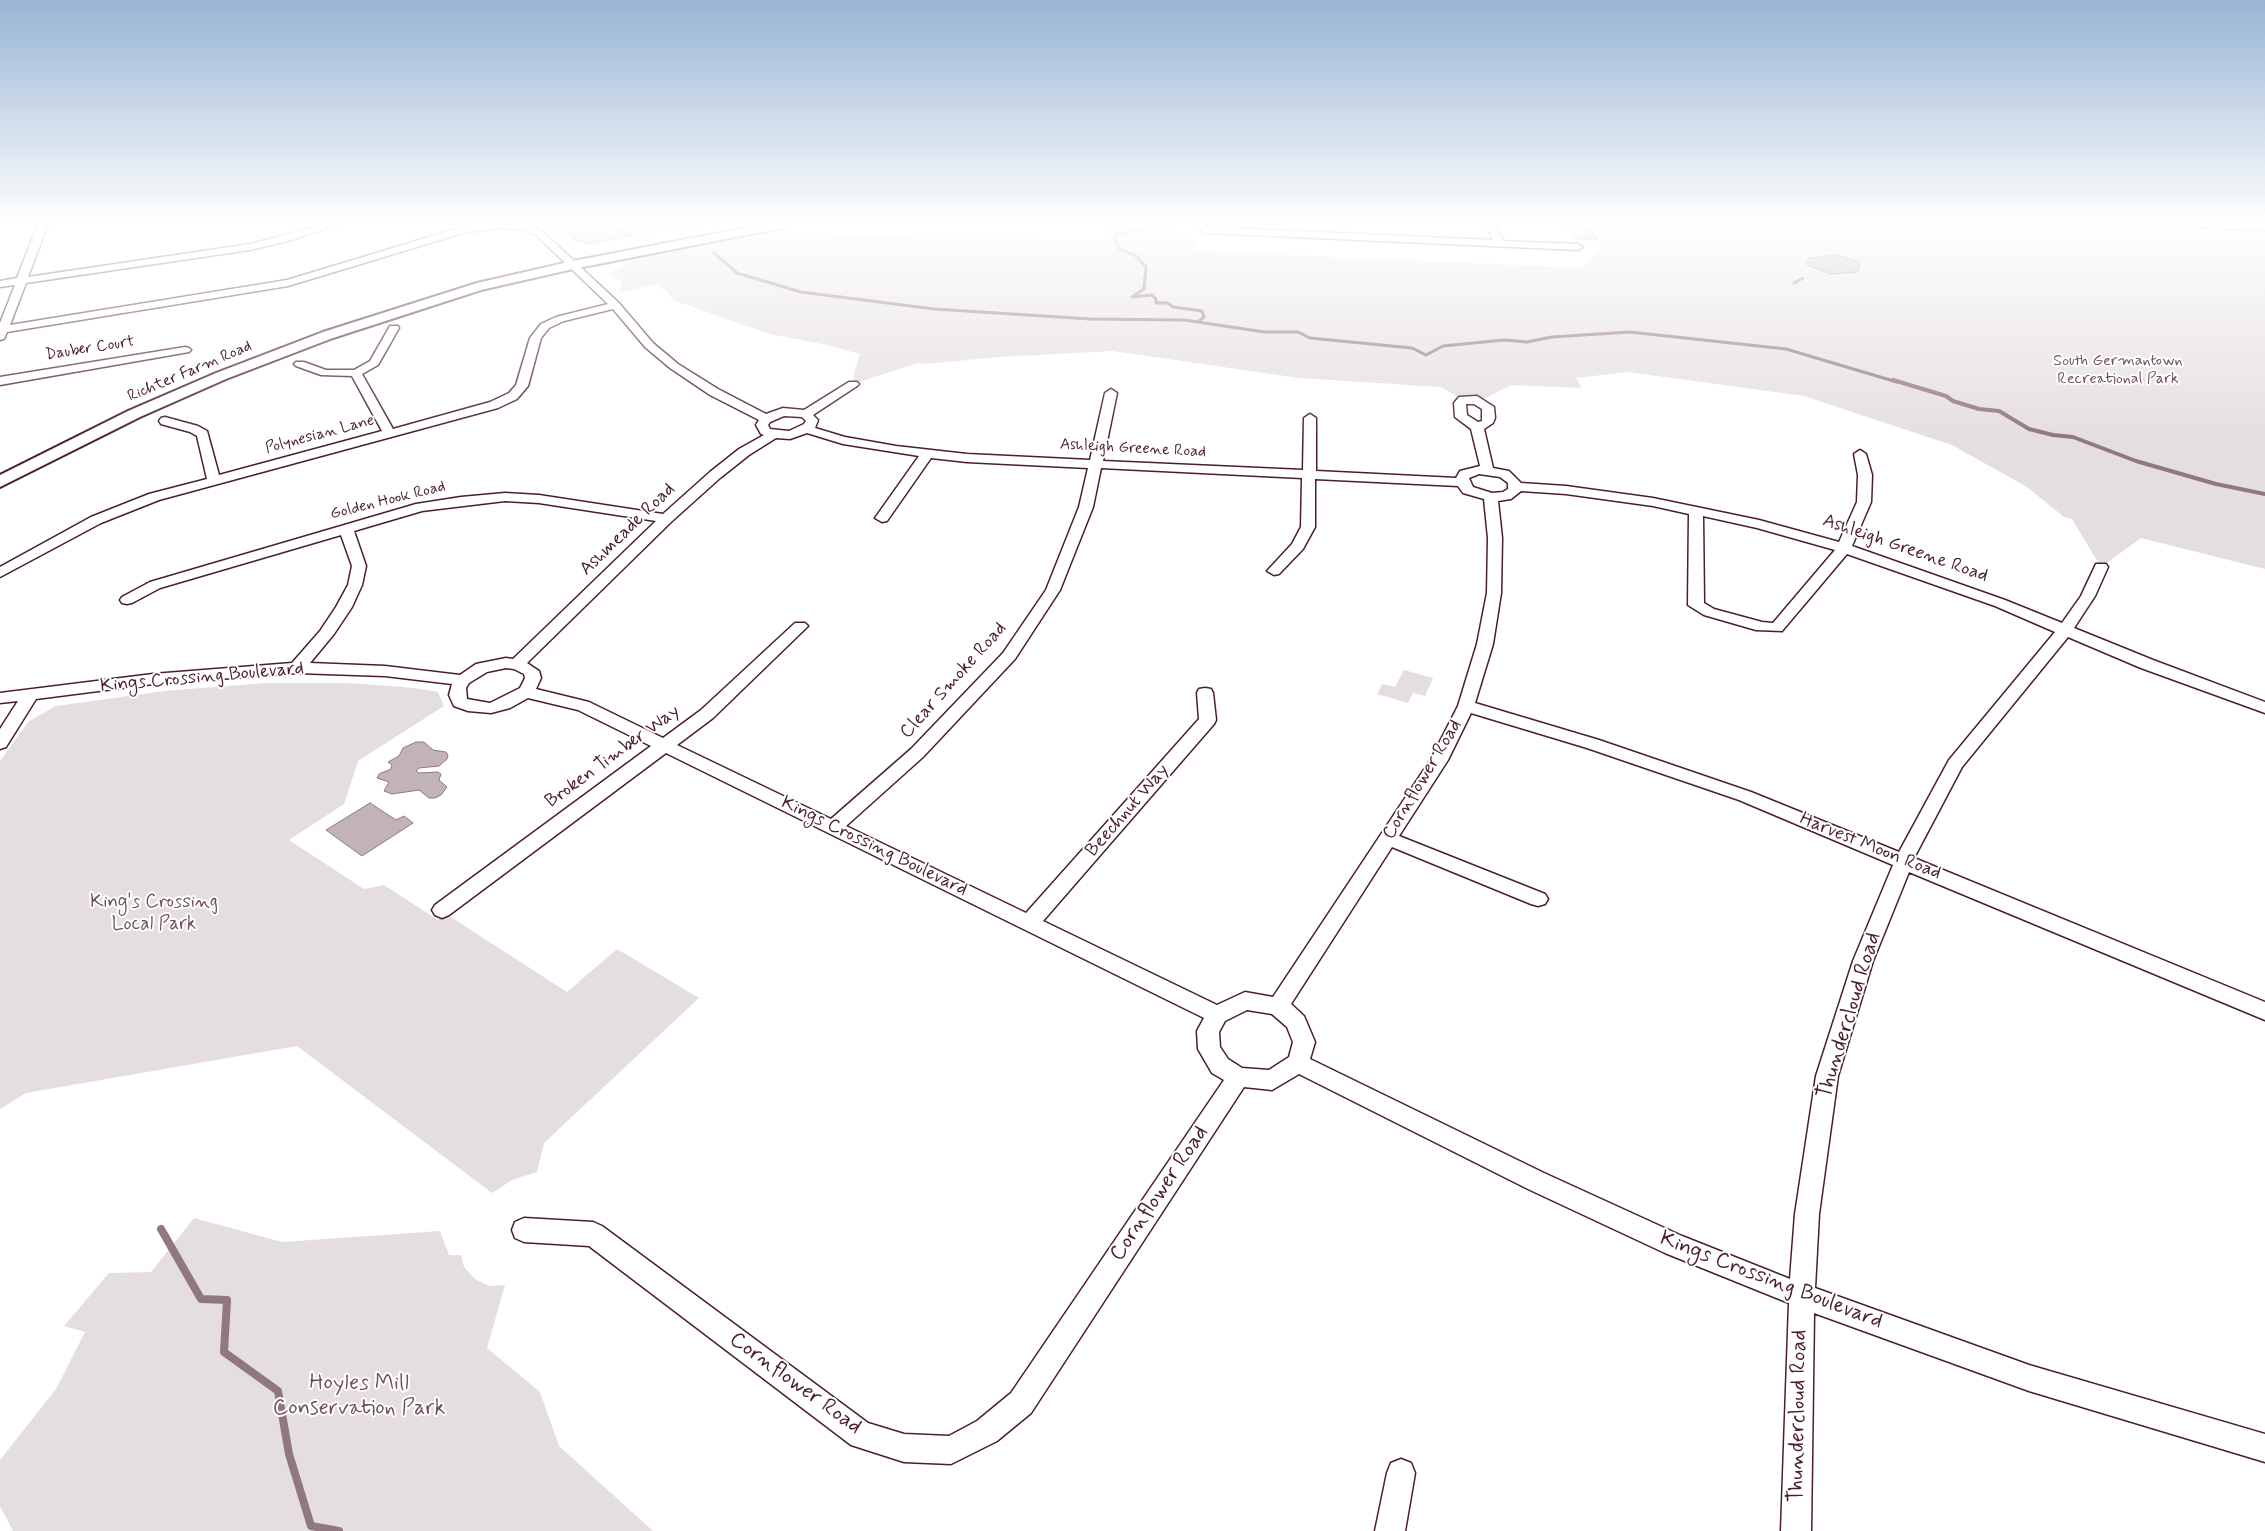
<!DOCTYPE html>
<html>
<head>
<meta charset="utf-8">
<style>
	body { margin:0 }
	canvas { display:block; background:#fff }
</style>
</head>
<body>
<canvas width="2265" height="1531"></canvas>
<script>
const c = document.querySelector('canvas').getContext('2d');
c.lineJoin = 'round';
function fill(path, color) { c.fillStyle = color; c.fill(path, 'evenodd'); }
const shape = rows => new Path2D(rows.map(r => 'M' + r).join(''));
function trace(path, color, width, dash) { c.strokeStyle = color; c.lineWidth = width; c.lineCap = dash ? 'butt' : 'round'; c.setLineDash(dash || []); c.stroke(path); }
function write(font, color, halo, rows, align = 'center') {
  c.font = font + ' Mynerve,sans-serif'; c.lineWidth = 4; c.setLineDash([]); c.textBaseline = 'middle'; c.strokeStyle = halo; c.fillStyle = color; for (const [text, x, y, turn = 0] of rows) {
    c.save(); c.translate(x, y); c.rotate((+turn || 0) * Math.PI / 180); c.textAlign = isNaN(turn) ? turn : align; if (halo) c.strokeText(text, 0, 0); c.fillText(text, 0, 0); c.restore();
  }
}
const green = shape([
	[610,224,718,224,634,236],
	[1103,224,1150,224,1189,236,1198,251,1582,268,1602,245,1596,224,2265,224,2265,569,2141,538,2101,567,2072,519,2064,517,2027,487,1952,445,1804,396,1628,372,1576,378,1582,388,1511,385,1479,401,1463,400,1441,387,1299,378,1113,351,999,357,926,364,918,363,853,384,854,373,860,354,827,345,770,334,673,300,668,292,656,284,620,293,621,280,606,274,623,267,624,260,768,231,887,237,1111,241],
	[1404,670,1433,678,1425,696,1413,693,1408,703,1377,694,1382,684,1395,687],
	[265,683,348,683,415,688,438,692,444,706,358,761,344,804,289,840,364,889,384,885,438,920,446,914,567,992,617,949,699,998,544,1143,537,1172,512,1180,492,1193,297,1046,26,1093,0,1109,0,761,29,721,56,706,164,691],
	[194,1218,282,1242,440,1231,449,1255,461,1255,464,1267,475,1279,489,1286,505,1285,487,1348,540,1392,559,1446,653,1531,13,1531,0,1506,0,1460,56,1389,85,1332,64,1326,109,1273,151,1272]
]);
const water = shape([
	[557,224,610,224,634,236,587,244,574,240,557,224],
	[1566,224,1588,224,1598,240,1576,239,1566,224],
	[1836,255,1859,262,1860,265,1858,272,1830,274,1807,265,1806,261,1810,258,1836,255],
	[416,742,424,742,433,750,446,752,448,755,447,759,439,766,419,768,416,771,419,773,438,772,441,774,439,780,447,787,441,795,435,798,429,798,419,790,392,794,384,791,389,782,377,778,379,774,391,769,392,765,388,762,399,756,403,748,416,742],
	[370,803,396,820,404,816,413,823,362,856,326,830,370,803]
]);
const streamFar2 = shape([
	[1148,228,1118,234,1114,238,1120,249,1136,256,1146,267,1144,289,1132,297,1152,295,1156,299,1156,303,1168,303,1173,307,1202,311,1204,317,1198,322],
	[714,253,737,273,801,292,934,309,1090,319,1185,320,1264,332,1298,332,1310,338,1412,348,1426,355,1443,346,1504,340,1527,342,1552,337,1630,332,1786,349,1897,382],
	[1794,283,1803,278]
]);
const streamFar1 = shape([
	[1893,380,1946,396,1953,401,1979,409,1999,411,2029,429,2053,435,2073,437,2136,461,2216,484,2265,494]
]);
const stream = shape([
	[161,1229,201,1299,227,1300,224,1352,278,1391,289,1454,311,1526,339,1531]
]);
const minor = shape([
	[38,224,48,224,28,277,250,244,327,224,340,224,288,241,250,250,26,283,10,325,287,280,462,227,488,224,525,224,542,231,619,303,653,343,678,364,718,389,766,414,783,408,804,410,849,382,857,382,859,384,857,386,813,415,818,420,815,428,845,437,896,446,967,454,1090,460,1105,393,1111,389,1117,393,1103,461,1303,470,1304,418,1310,414,1316,418,1316,471,1456,478,1460,471,1480,466,1471,429,1455,417,1454,403,1459,397,1477,396,1494,407,1495,418,1493,423,1484,429,1493,468,1509,471,1521,483,1566,486,1653,498,1759,520,1839,542,1857,502,1858,475,1854,454,1860,450,1866,454,1872,475,1871,502,1852,546,2005,600,2062,623,2081,596,2096,564,2106,564,2108,567,2095,596,2074,628,2153,660,2265,702,2265,713,2141,668,2068,637,1962,767,1914,858,2265,1002,2265,1020,1909,872,1873,961,1838,1076,1819,1214,1815,1288,2029,1365,2265,1434,2265,1462,2029,1391,1814,1313,1811,1531,1781,1531,1789,1303,1665,1253,1528,1189,1299,1074,1272,1090,1244,1087,1031,1413,997,1441,951,1464,904,1462,851,1445,589,1246,524,1242,515,1238,512,1230,515,1222,524,1218,593,1222,602,1226,868,1423,904,1434,949,1436,977,1421,1011,1393,1224,1080,1212,1073,1198,1049,1197,1031,1204,1018,666,753,449,915,442,918,435,915,432,910,435,905,651,746,578,710,528,698,510,708,491,713,468,711,454,706,449,695,452,684,385,676,297,673,153,684,36,699,6,747,0,749,0,729,18,701,0,703,0,693,153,674,292,663,320,631,336,607,348,585,352,566,341,535,160,588,132,603,127,604,122,603,120,600,122,597,150,582,416,504,461,497,505,493,539,495,663,514,710,472,739,449,764,435,761,434,756,425,759,420,710,395,670,368,645,347,613,309,564,321,549,328,541,338,528,386,517,399,498,408,159,500,101,523,0,577,0,567,91,517,149,494,207,479,197,436,190,432,161,424,159,421,161,418,165,417,198,426,207,431,219,475,382,431,352,376,321,375,296,366,294,364,296,362,304,362,326,370,354,370,370,361,390,326,398,326,399,328,378,365,362,374,393,429,490,402,509,393,516,385,530,338,541,324,556,317,608,304,536,235,522,229,497,228,463,233,288,286,7,332,4,339,0,340,0,323,15,285,0,287,0,281,17,278,38,224],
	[1466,404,1474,404,1482,409,1482,421,1478,422,1467,415,1466,404],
	[784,416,802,417,806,421,804,424,789,431,770,429,768,425,770,422,784,416],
	[807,433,843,444,919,456,875,518,882,522,887,521,931,458,967,462,1088,468,1079,507,1046,590,1003,653,911,749,831,819,677,745,713,718,805,629,808,626,805,623,795,623,701,710,663,738,589,702,536,689,541,678,539,671,527,663,671,522,720,478,749,455,776,438,790,439,807,433],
	[1101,468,1302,478,1301,527,1292,544,1267,571,1274,575,1279,574,1303,549,1315,527,1315,479,1458,486,1463,493,1484,499,1488,538,1487,593,1477,644,1458,706,1431,759,1273,997,1245,992,1217,1005,1043,921,1214,724,1216,720,1213,693,1211,689,1205,688,1199,689,1197,693,1199,719,1026,913,846,826,923,757,1015,659,1060,590,1093,507,1101,468],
	[1479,474,1500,477,1508,483,1508,489,1503,492,1492,493,1473,487,1469,478,1479,474],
	[1521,491,1566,494,1653,506,1689,514,1688,605,1704,615,1756,630,1782,631,1847,554,1995,606,2055,632,1949,760,1899,852,1751,792,1599,740,1475,703,1493,644,1501,593,1502,538,1498,501,1511,499,1521,491],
	[505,501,539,503,656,521,513,659,506,658,476,664,460,675,385,666,310,663,334,634,352,607,362,585,366,566,354,531,422,511,505,501],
	[1703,516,1757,528,1835,550,1773,623,1762,622,1714,609,1704,603,1703,516],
	[506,668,514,669,524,674,525,678,520,688,490,703,467,699,466,688,469,683,487,672,506,668],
	[1471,713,1587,748,1739,800,1893,865,1853,961,1816,1076,1795,1214,1790,1279,1682,1236,1544,1173,1310,1059,1315,1042,1304,1016,1291,1004,1392,847,1531,904,1538,906,1545,904,1548,899,1545,894,1399,836,1448,760,1471,713],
	[1247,1010,1272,1014,1287,1027,1293,1042,1289,1057,1269,1070,1242,1068,1228,1059,1220,1047,1219,1032,1225,1021,1247,1010],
	[1486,224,1495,224,1503,241,1578,244,1583,247,1578,250,1206,233,1201,230,1206,227,1493,240,1486,224],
	[2194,224,2265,224,2265,230,2199,227,2194,224],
	[185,347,189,348,191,350,189,352,0,385,0,377,185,347],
	[1401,1459,1411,1463,1415,1473,1405,1531,1375,1531,1387,1473,1391,1463,1401,1459]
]);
const major = shape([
	[765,224,787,224,781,228,573,269,481,290,333,338,226,379,140,417,0,487,0,475,128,411,216,373,323,332,477,283,573,261,765,224]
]);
const farStreetnames = [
	["Dauber Court",90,349,-9],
	["Richter Farm Road",190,372,-23],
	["Polynesian Lane",320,435,-15],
	["Ashleigh Greene Road",1133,449,3],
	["Golden Hook Road",388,501,-14]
];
const farParknames = [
	["South Germantown",2118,362],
	["Recreational Park",2118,380]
];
const streetNames = [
	["Ashmeade Road",628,530,-44],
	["Ashleigh Greene Road",1905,549,19],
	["Kings Crossing Boulevard",202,678,-5],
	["Clear Smoke Road",954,681,-48],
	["Broken Timber Way",613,757,-36],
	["Cornflower Road",1423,780,-59],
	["Beechnut Way",1128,811,-49],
	["Kings Crossing Boulevard",874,847,26],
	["Harvest Moon Road",1870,847,22]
];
const parkNames = [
	["King's Crossing",154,903],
	["Local Park",154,925]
];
const nearStreetnames = [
	["Thundercloud Road",1850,1016,-73],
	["Cornflower Road",1160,1194,-56],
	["Kings Crossing Boulevard",1771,1281,21],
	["Cornflower Road",795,1384,36],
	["Thundercloud Road",1799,1416,-89]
];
const nearParknames = [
	["Hoyles Mill",359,1384],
	["Conservation Park",359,1409]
];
fill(green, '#e5dee0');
fill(water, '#c1b3b6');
trace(water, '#91787e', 1);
trace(streamFar2, '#91787e', 3);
trace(streamFar1, '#91787e', 4);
trace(stream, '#91787e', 8);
trace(minor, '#4a1f2b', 3);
trace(major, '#4a1f2b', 4);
fill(minor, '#fff');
fill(major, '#fff');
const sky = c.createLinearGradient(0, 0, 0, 438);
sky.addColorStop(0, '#98b4d4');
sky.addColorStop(0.51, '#fff');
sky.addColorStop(1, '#ffffff00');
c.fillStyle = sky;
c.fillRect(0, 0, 2265, 438);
write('16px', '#4a1f2b', '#fff', farStreetnames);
write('16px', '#714f58', '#fff', farParknames);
write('19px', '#4a1f2b', '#fff', streetNames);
write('19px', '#714f58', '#fff', parkNames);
write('22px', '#4a1f2b', '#fff', nearStreetnames);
write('22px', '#714f58', '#fff', nearParknames);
</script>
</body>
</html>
